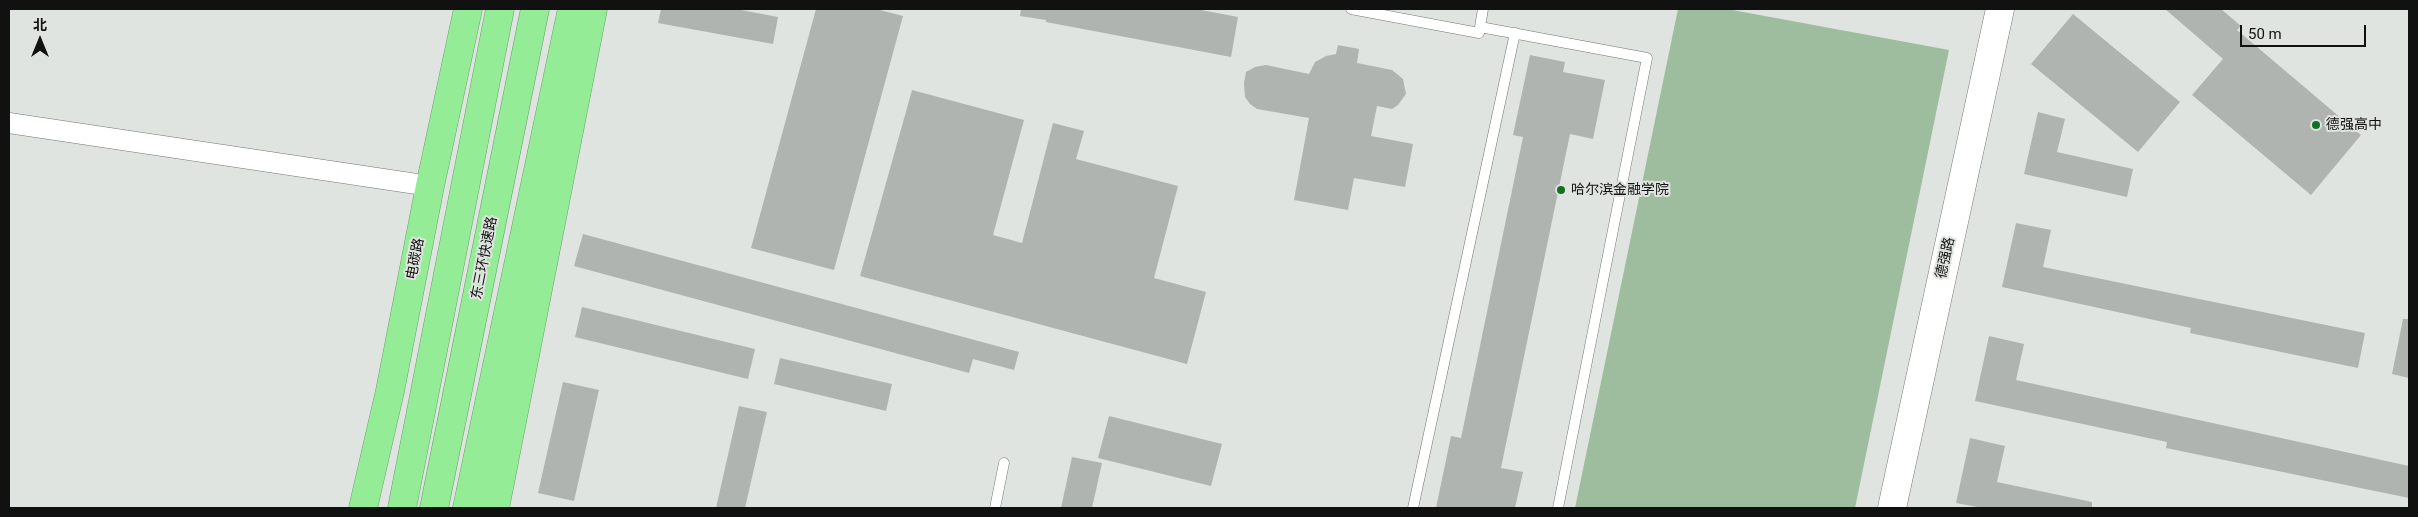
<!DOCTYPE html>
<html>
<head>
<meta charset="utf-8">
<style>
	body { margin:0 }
	#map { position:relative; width:2418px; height:517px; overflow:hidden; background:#e0e4e0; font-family:Roboto,"Noto Sans SC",sans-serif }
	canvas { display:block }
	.frame { position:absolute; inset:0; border:10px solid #101110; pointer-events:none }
	.north { position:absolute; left:15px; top:15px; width:50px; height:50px; -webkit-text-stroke:4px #e0e4e0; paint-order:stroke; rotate:0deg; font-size:14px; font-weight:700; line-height:20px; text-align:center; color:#101110 }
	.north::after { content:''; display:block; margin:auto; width:18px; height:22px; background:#101110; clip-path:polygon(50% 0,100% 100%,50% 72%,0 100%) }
	.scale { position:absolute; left:2240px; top:25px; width:126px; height:22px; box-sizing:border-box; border:2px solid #101110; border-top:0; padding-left:6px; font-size:15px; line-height:18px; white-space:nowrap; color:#101110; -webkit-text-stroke:4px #e0e4e0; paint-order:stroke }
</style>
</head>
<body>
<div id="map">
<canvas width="2418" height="517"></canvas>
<div class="frame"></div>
<div class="north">北</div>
<div class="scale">50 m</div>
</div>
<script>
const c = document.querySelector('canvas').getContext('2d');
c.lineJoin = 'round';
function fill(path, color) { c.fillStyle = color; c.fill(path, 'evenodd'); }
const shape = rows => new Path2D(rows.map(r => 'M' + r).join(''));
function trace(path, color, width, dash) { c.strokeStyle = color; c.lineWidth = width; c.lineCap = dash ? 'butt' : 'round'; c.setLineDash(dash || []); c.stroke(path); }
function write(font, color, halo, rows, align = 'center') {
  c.font = font + ' Roboto,"Noto Sans SC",sans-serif'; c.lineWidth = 4; c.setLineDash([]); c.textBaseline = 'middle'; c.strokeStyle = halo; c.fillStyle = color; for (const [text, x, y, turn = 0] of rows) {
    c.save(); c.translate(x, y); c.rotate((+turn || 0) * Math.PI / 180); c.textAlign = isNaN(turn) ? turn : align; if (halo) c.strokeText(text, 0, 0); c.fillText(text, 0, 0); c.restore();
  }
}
const green = shape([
	[1678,9,1727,9,1949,50,1855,508,1575,508]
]);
const building = shape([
	[661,9,736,9,778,17,773,44,658,23],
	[816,9,876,9,903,16,834,270,751,248],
	[1021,9,1196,9,1238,17,1231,57,1046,22,1046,20,1020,16],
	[2165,9,2221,9,2241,26,2237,30,2361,135,2311,195,2192,95,2223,59],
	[2073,14,2180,102,2138,152,2031,64],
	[1338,45,1359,49,1357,63,1392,70,1403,79,1406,94,1398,105,1392,109,1377,106,1371,136,1413,144,1405,187,1354,178,1348,210,1294,200,1309,118,1257,109,1250,104,1245,97,1244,83,1246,72,1255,67,1266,65,1309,74,1315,62,1326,56,1336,54],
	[1530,55,1565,62,1563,72,1605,80,1593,139,1570,134,1501,468,1523,472,1515,508,1436,508,1451,436,1461,438,1523,137,1513,135],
	[912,90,1024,120,993,235,1022,243,1053,123,1084,131,1076,159,1178,186,1154,278,1206,292,1187,364,860,276],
	[2038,112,2065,119,2057,152,2133,169,2127,197,2024,174],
	[2016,223,2051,230,2043,267,2365,333,2358,368,2190,333,2191,328,2002,287],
	[583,234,1019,352,1014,370,973,359,969,373,574,266],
	[582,307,755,349,748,379,575,337],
	[2403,319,2409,319,2409,378,2392,374],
	[1989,336,2024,344,2016,380,2409,466,2409,498,2166,448,2167,442,1975,401],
	[780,358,892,384,886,411,774,384],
	[563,382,599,390,574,501,538,493],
	[739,406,767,412,745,508,716,508],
	[1109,416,1222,444,1211,486,1098,458],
	[1970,438,2005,446,1997,482,2092,502,2092,508,1983,508,1956,503],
	[1072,457,1102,463,1092,508,1061,508]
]);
const lane = shape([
	[1351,9,1479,33,1483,9],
	[1480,27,1647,58,1558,508],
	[995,508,1004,463],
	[1413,508,1515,33]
]);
const street = shape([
	[9,123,430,186]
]);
const secondary = shape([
	[1892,508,2000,9]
]);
const highway = shape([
	[363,508,390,391,430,186,468,9],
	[402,508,500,9],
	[434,508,535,9],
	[467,508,572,9],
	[495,508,593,9]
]);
const markers = [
	[2316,125,5,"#0f7221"],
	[1561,190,5,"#0f7221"]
];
const poiNames = [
	["德强高中",2326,125],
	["哈尔滨金融学院",1571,190]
];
const streetNames = [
	["东三环快速路",485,258,-79],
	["德强路",1946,258,-78],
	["电碳路",416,259,-79]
];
fill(green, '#9ebd9e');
fill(building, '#b0b4b0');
trace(lane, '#737673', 11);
trace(street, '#737673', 21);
trace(secondary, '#737673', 29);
trace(highway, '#669f68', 29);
trace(lane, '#fff', 10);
trace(street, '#fff', 20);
trace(secondary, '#fff', 28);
trace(highway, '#94ec97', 28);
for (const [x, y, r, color] of markers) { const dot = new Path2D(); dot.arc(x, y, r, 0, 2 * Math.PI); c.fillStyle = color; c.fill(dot); trace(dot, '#e0e4e0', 2); }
write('14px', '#101110', '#e0e4e0', poiNames, 'left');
write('14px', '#101110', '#e0e4e0', streetNames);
</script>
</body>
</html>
